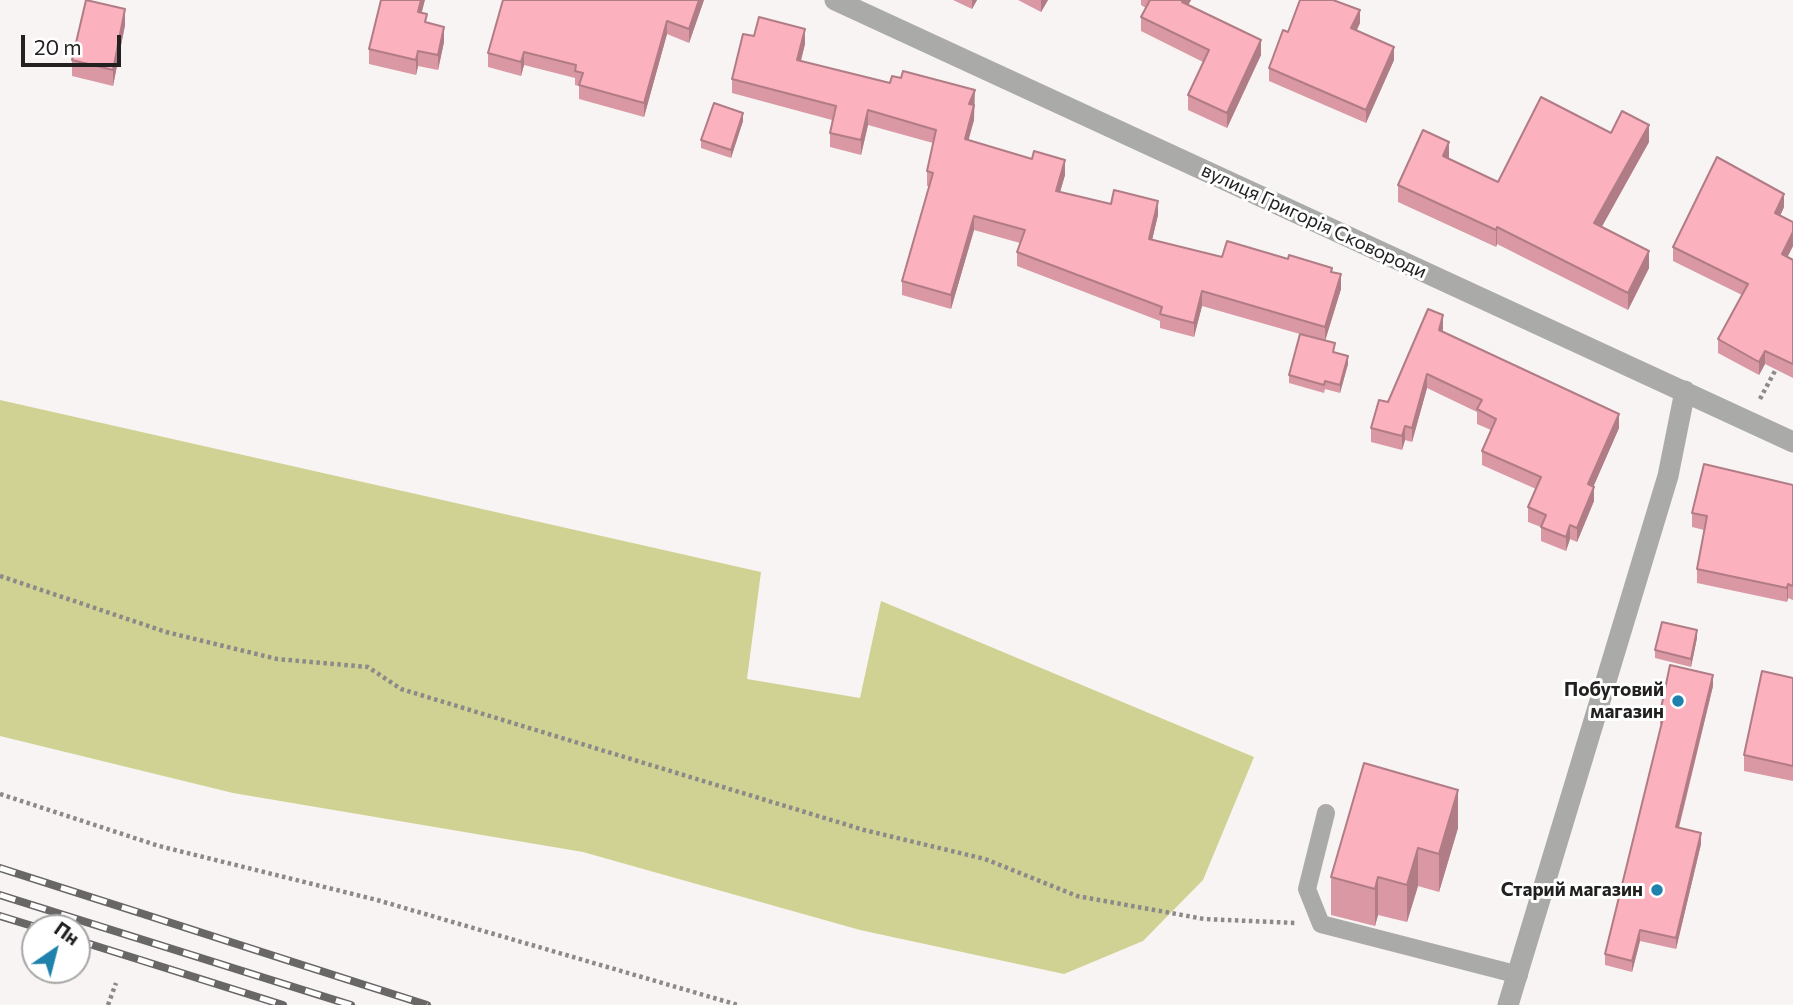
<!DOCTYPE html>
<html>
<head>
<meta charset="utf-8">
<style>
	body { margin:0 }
	#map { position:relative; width:1793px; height:1005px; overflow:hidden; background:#f8f4f3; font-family:Commissioner,sans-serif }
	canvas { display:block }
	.north { position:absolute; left:21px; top:914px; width:70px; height:70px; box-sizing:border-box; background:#fff; border:2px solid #a7a6a6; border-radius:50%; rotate:35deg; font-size:19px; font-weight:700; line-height:28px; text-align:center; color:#222120 }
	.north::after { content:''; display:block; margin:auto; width:24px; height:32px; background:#1f82ad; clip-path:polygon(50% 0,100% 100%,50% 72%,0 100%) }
	.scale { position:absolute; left:21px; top:35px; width:100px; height:32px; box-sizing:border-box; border:4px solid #222120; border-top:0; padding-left:9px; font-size:21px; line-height:24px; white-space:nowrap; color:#222120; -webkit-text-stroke:5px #fff; paint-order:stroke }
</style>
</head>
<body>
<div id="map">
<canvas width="1793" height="1005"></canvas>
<div class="north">Пн</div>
<div class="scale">20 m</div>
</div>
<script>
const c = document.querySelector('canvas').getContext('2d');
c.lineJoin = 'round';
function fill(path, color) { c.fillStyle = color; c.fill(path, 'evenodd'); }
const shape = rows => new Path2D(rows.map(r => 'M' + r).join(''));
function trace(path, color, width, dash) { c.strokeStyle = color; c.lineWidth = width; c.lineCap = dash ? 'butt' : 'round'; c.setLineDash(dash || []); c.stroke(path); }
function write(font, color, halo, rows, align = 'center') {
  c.font = font + ' Commissioner,sans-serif'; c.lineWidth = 6; c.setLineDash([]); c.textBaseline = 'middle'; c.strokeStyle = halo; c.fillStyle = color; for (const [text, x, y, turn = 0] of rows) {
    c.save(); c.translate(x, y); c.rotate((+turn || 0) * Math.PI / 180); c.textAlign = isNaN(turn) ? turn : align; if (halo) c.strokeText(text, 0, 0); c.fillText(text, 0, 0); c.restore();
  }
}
const green = shape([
	[0,400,761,572,747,679,860,698,881,601,1254,757,1203,880,1143,941,1064,974,860,930,583,852,233,793,0,736]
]);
const path = shape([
	[1760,399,1777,367],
	[0,576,166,632,277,659,368,667,401,689,864,830,985,859,1077,896,1204,919,1296,923],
	[0,794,159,846,377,900,738,1005],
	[108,1005,116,983]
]);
const service = shape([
	[1326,813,1307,889,1321,924,1519,975]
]);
const minor = shape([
	[835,0,1793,442],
	[1508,1005,1668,476,1685,391]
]);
const rail = shape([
	[0,868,427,1005],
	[0,895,351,1005],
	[0,916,39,928],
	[77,940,283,1005]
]);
const wall = shape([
	[704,0,689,43,667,34,644,117,579,99,579,86,575,85,575,78,524,65,521,76,488,67,488,53],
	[953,0,977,0,972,9],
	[1018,0,1048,0,1041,12],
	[1141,0,1191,0,1188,5,1261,55,1227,128,1188,110,1188,95,1203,62,1141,31,1141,17,1146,8,1141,5],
	[422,13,427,23,444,42,438,70,418,66,416,75,369,64,369,49],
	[1360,23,1357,30,1394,60,1366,123,1269,81,1269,68,1288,32],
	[125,25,113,86,72,76,72,60],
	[754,36,805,44,801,61,975,104,974,109,974,120,968,140,1065,175,1060,192,1158,215,1152,240,1222,257,1332,272,1341,289,1325,341,1335,352,1348,364,1340,393,1325,389,1324,393,1289,383,1289,375,1300,334,1202,306,1194,337,1160,328,1160,321,1017,266,1017,252,1020,243,974,230,951,309,902,295,902,281,929,186,927,186,927,171,933,143,868,125,861,155,830,147,830,133,832,120,732,93,732,79],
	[743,121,731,158,701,148,701,140],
	[1611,133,1649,142,1601,227,1649,268,1628,310,1497,244,1496,247,1398,202,1398,185,1449,159,1498,182],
	[1784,207,1780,216,1793,222,1793,246,1787,257,1793,260,1793,378,1765,364,1759,375,1718,353,1718,339,1742,295,1673,261,1673,247],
	[1443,329,1442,332,1619,428,1593,487,1594,501,1577,542,1570,539,1566,551,1541,541,1541,527,1528,522,1528,507,1536,489,1482,465,1482,451,1491,430,1477,424,1477,412,1427,388,1412,442,1405,440,1402,450,1371,442,1371,428,1388,402],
	[1793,485,1793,600,1788,598,1787,602,1697,583,1697,569,1704,530,1692,527,1692,513],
	[1697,638,1691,667,1655,658,1655,650],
	[1793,678,1793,781,1744,771,1744,755],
	[1713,686,1679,828,1701,844,1676,949,1640,941,1632,972,1605,965,1605,954,1662,725,1660,724,1660,713],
	[1458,828,1439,892,1418,886,1407,922,1378,915,1375,926,1331,915,1331,877]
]);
const shadedWall = shape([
	[421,0,425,0,418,27,418,12],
	[699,0,704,0,689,43,689,29],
	[972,0,977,0,972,9],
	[1041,0,1048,0,1041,12],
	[1184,0,1191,0,1182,17,1182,2],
	[125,9,125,25,113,86,113,70],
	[1360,10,1360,23,1351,41,1351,28],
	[667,21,667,34,644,117,644,103],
	[444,27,444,42,438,70,438,55],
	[805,29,805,44,797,75,797,60],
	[1261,40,1261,55,1227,128,1227,113],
	[1394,47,1394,60,1366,123,1366,110],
	[418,51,418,66,416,75,416,60],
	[524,52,524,65,521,76,521,62],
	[975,90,974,120,965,153,965,139,969,104],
	[868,110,868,125,861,155,861,140],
	[743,113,743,121,731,158,731,150],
	[1649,125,1649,142,1594,241,1594,223],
	[1449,142,1449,159,1443,156],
	[1065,160,1065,175,1056,206,1056,191],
	[1784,194,1784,207,1775,227,1775,213],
	[1158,201,1158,215,1149,253,1149,239],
	[974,216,974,230,951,309,951,295],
	[1497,227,1497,244,1496,247,1496,230],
	[1793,232,1793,246,1782,268,1782,254],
	[1649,251,1649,268,1628,310,1628,293],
	[1341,274,1341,289,1325,341,1325,327],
	[1202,291,1202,306,1194,337,1194,323],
	[1443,315,1443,329,1439,344,1439,330],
	[1765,351,1765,364,1759,375,1759,362],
	[1348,356,1348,364,1340,393,1340,385],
	[1427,374,1427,388,1412,442,1412,428],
	[1619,414,1619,428,1588,499,1588,484],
	[1405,426,1405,440,1402,450,1402,436],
	[1594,487,1594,501,1577,542,1577,528],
	[1570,525,1570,539,1566,551,1566,537],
	[1788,584,1788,598,1787,602,1787,588],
	[1697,630,1697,638,1691,667,1691,659],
	[1713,675,1713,686,1676,838,1676,827],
	[1458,790,1458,828,1439,892,1439,854],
	[1701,833,1701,844,1676,949,1676,938],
	[1418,848,1418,886,1407,922,1407,885],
	[1378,877,1378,915,1375,926,1375,889],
	[1640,930,1640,941,1632,972,1632,961]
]);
const building = shape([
	[86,0,125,9,113,70,72,60,86,0],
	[381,0,421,0,418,12,427,14,425,22,444,27,438,55,418,51,416,60,369,49,381,0],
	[503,0,699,0,689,29,667,21,644,103,579,85,583,73,575,71,576,65,524,52,521,62,488,53,503,0],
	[1150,0,1184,0,1182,2,1261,40,1227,113,1188,95,1209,50,1141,17,1150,0],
	[1300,0,1333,0,1360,10,1351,28,1394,47,1366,110,1269,68,1283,30,1288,32,1300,0],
	[759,17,805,29,797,60,890,83,892,76,901,78,903,71,975,90,969,104,974,105,965,139,1032,159,1034,151,1065,160,1056,191,1111,204,1114,190,1158,201,1149,239,1222,257,1227,241,1288,259,1289,255,1332,268,1331,272,1341,274,1325,327,1202,291,1194,323,1160,314,1162,307,1017,252,1025,230,974,216,951,295,902,281,933,173,927,171,936,130,868,110,861,140,830,133,836,106,732,79,743,34,754,36,759,17],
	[1541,97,1611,133,1622,111,1649,125,1594,223,1649,251,1628,293,1497,227,1496,230,1398,185,1423,130,1449,142,1443,156,1498,182,1541,97],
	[714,103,743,113,731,150,701,140,714,103],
	[1717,157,1784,194,1775,213,1793,222,1793,232,1782,254,1793,260,1793,364,1765,351,1759,362,1718,339,1748,284,1673,247,1717,157],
	[1428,309,1443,315,1439,330,1619,414,1588,484,1594,487,1577,528,1570,525,1566,537,1541,527,1546,515,1528,507,1541,477,1482,451,1496,419,1477,409,1482,400,1427,374,1412,428,1405,426,1402,436,1371,428,1379,400,1388,402,1428,309],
	[1300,334,1335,343,1333,352,1348,356,1340,385,1325,381,1324,385,1289,375,1300,334],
	[1704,464,1793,485,1793,586,1788,584,1787,588,1697,569,1707,516,1692,513,1704,464],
	[1662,622,1697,630,1691,659,1655,650,1662,622],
	[1670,665,1713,675,1676,827,1701,833,1676,938,1640,930,1632,961,1605,954,1664,714,1660,713,1670,665],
	[1762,671,1793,678,1793,766,1744,755,1762,671],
	[1364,763,1458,790,1439,854,1418,848,1407,885,1378,877,1375,889,1331,877,1364,763]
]);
const markers = [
	[1678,701,7,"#1f82ad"],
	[1657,890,7,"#1f82ad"]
];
const streetNames = [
	["вулиця Григорія Сковороди",1314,221,25]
];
const poiNames = [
	["Побутовий",1664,690],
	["магазин",1664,712],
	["Старий магазин",1643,890]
];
fill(green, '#d0d293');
trace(path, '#8c8a89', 4.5, [3.5, 3.5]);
trace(service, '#aaaaa8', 18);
trace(minor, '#aaaaa8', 21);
trace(rail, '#696766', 8);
trace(rail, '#fff', 5, [16]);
fill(wall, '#d998a3');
fill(shadedWall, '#b07c85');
fill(building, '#fcb1be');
trace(building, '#b07c85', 2);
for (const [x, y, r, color] of markers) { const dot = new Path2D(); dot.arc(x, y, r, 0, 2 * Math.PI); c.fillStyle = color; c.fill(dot); trace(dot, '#fff', 2.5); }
write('19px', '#222120', '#fff', streetNames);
write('bold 19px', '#222120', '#fff', poiNames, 'right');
</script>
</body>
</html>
